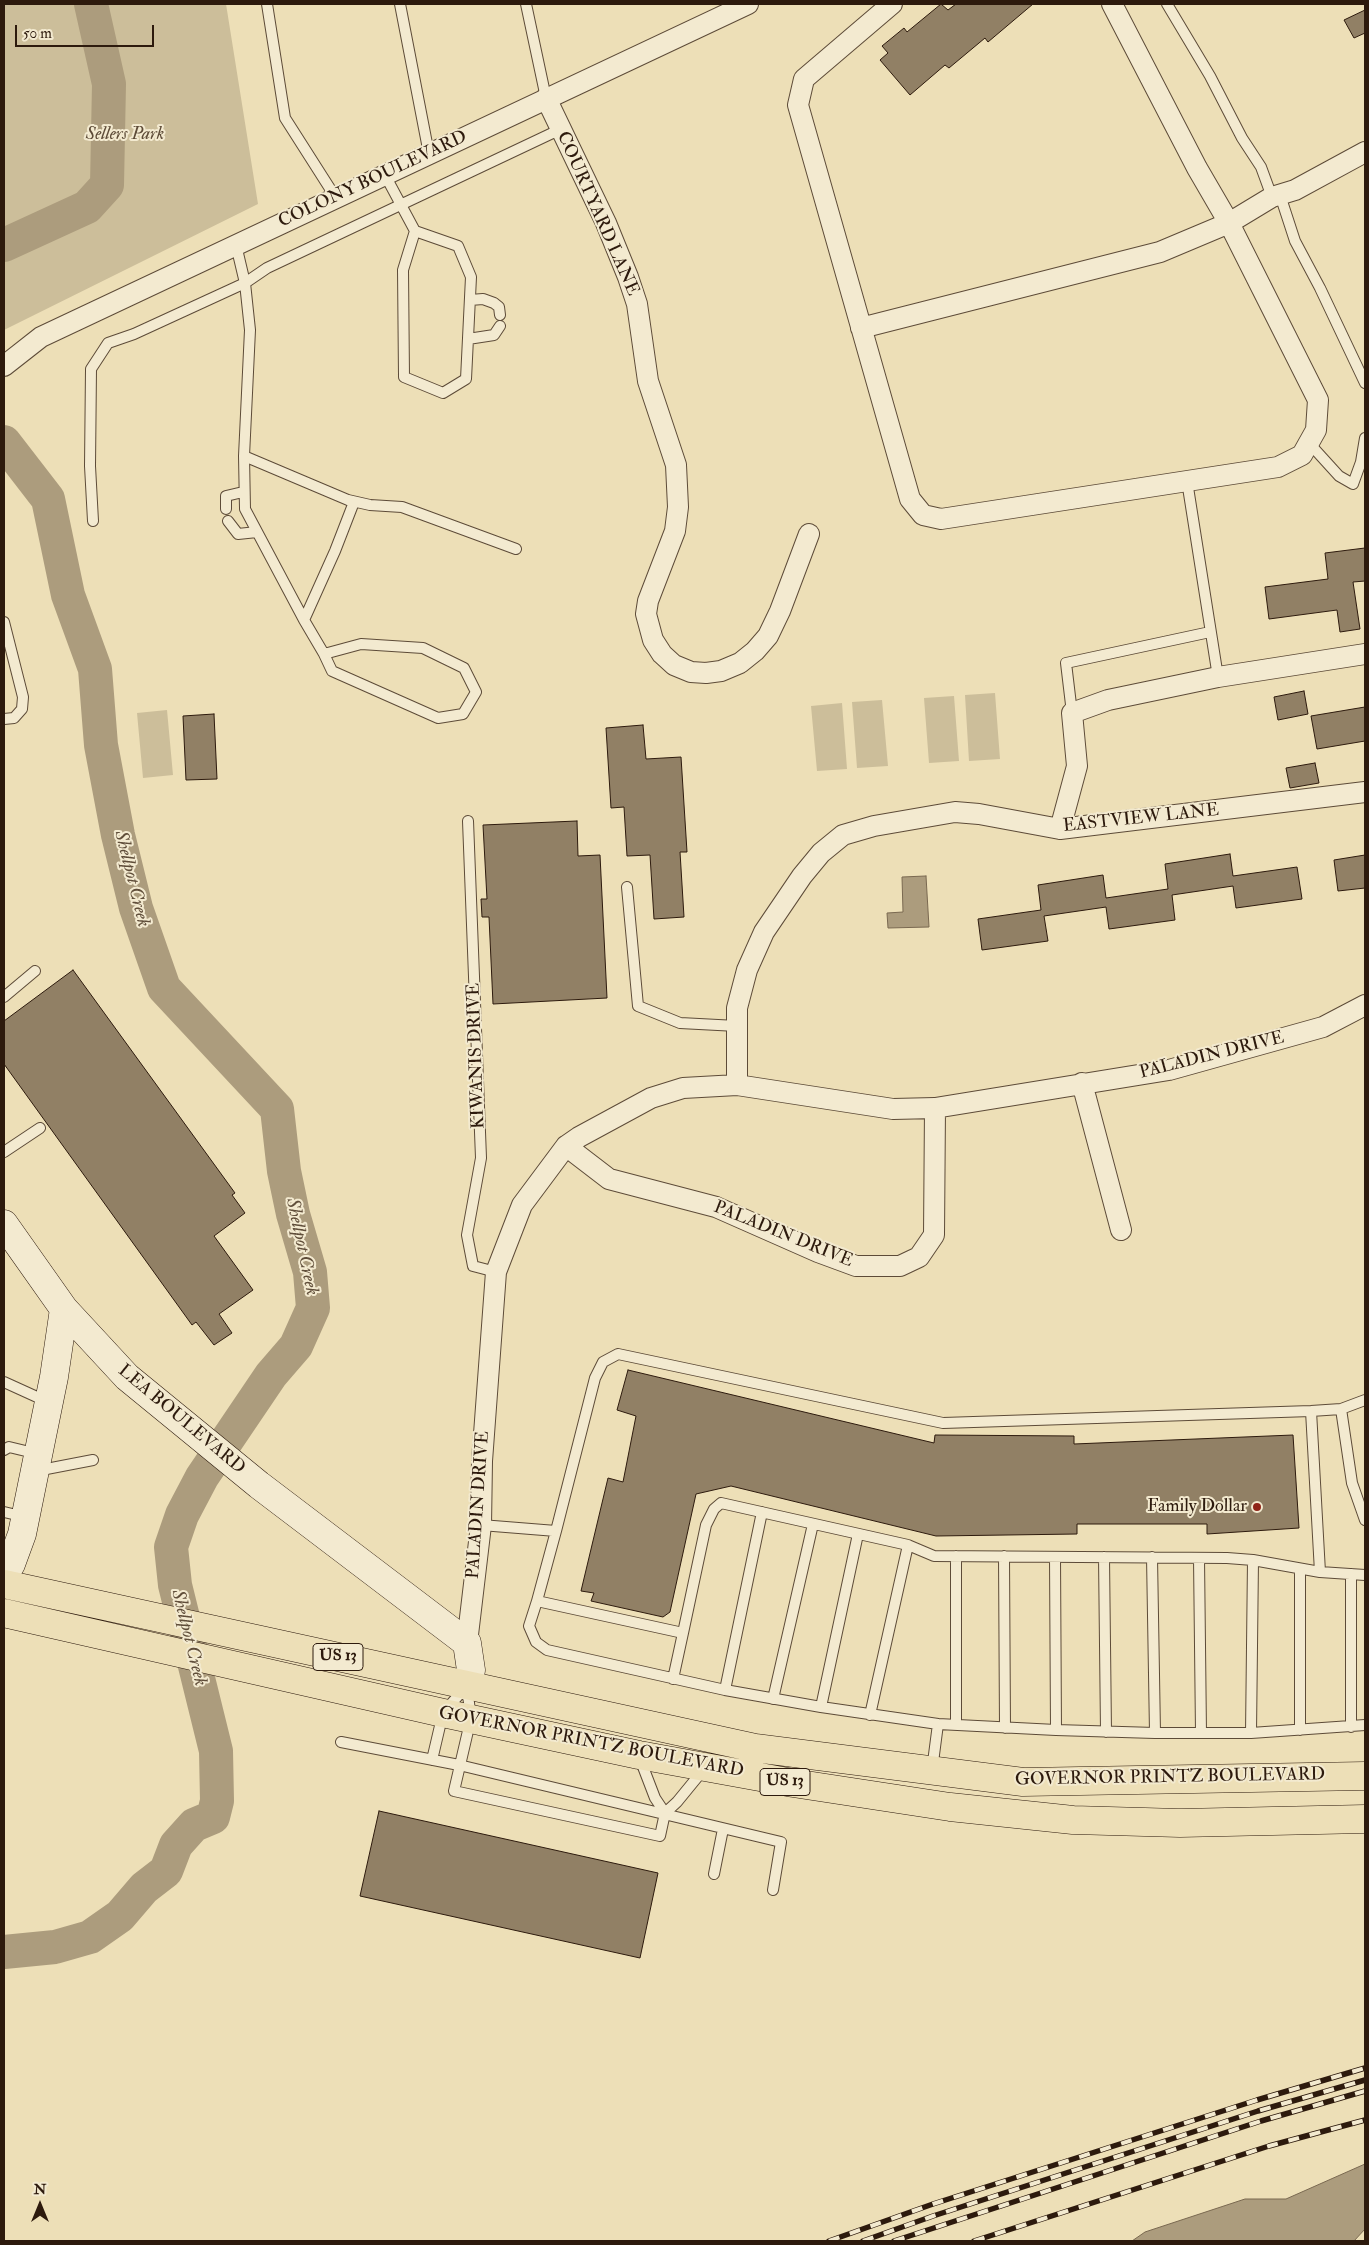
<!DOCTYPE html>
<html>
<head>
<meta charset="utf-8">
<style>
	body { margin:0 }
	#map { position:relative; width:1369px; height:2245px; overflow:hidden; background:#eddfb7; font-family:"IM FELL Double Pica",serif }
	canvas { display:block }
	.frame { position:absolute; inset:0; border:5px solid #2d1a0d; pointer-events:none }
	.north { position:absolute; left:15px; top:2180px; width:50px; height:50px; -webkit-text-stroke:4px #f3ead0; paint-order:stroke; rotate:0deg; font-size:14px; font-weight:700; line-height:20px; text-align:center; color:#2d1a0d }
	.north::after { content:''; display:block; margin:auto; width:18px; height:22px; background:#2d1a0d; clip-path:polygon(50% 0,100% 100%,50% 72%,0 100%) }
	.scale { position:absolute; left:15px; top:25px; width:139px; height:22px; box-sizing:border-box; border:2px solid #2d1a0d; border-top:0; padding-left:6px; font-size:15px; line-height:18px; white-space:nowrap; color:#2d1a0d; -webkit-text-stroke:4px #f3ead0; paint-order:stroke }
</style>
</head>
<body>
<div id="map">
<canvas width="1369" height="2245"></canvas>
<div class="frame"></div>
<div class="north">N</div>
<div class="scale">50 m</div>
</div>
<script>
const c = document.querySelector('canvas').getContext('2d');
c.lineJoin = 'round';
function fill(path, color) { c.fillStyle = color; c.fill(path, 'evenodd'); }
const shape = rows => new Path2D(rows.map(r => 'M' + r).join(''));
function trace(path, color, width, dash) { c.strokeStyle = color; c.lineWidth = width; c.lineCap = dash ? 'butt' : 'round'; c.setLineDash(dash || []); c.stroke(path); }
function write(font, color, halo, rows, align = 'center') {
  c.font = font + ' "IM FELL Double Pica",serif'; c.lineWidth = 4; c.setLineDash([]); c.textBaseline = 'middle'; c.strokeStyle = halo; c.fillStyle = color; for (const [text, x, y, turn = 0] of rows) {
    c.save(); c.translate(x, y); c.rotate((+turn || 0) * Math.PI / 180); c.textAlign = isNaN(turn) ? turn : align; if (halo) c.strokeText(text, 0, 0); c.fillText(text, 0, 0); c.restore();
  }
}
const green = shape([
	[4,4,226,4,258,204,4,330],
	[995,693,1000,759,969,761,965,695],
	[954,696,959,761,929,763,924,698],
	[882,700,888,766,857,768,852,702],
	[842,703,847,769,817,771,811,706],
	[167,710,173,775,143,778,137,713]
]);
const water = shape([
	[926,876,929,927,888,928,887,913,903,912,902,877,926,876],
	[1365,2164,1365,2229,1354,2241,1132,2241,1145,2232,1245,2199,1286,2199,1365,2164]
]);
const river = shape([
	[4,245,87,207,107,185,109,84,91,4],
	[4,442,48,499,68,595,95,669,101,745,118,835,136,908,164,988,277,1109,284,1171,293,1214,310,1272,313,1308,296,1346,271,1375,202,1477,182,1515,171,1547,175,1585,216,1751,217,1801,213,1817,194,1825,176,1845,166,1871,144,1888,120,1916,90,1937,55,1947,4,1952]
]);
const building = shape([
	[941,4,948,10,956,4,1033,4,988,42,985,38,949,68,945,65,910,95,880,60,888,53,882,46,904,28,907,32,941,4],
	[1365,10,1365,33,1354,38,1344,20,1365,10],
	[1365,548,1365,581,1353,582,1360,629,1340,632,1337,610,1269,619,1265,587,1328,579,1325,553,1365,548],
	[1304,691,1308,714,1278,720,1274,697,1304,691],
	[1365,707,1365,741,1317,749,1311,716,1365,707],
	[214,714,217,779,186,780,183,716,214,714],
	[643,725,646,759,681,757,687,852,680,852,684,917,654,919,650,855,627,856,624,807,611,808,606,728,643,725],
	[1315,763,1319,783,1290,788,1286,768,1315,763],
	[577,821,578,856,600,855,607,998,493,1004,489,917,482,917,481,899,487,899,483,825,577,821],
	[1230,854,1233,876,1297,867,1302,899,1236,908,1233,886,1172,895,1175,920,1109,929,1106,907,1044,916,1048,941,982,950,978,919,1041,910,1038,885,1103,875,1106,898,1168,889,1165,864,1230,854],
	[1365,855,1365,888,1338,891,1334,860,1365,855],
	[73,970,235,1193,232,1195,245,1213,214,1236,253,1290,219,1314,232,1333,214,1345,196,1322,192,1325,4,1064,4,1021,73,970],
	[628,1370,934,1443,935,1435,1074,1436,1074,1444,1293,1435,1299,1528,1207,1534,1207,1524,1077,1524,1077,1534,936,1536,731,1486,696,1494,670,1612,663,1617,591,1601,594,1593,581,1591,608,1478,623,1482,636,1416,617,1410,628,1370],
	[379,1811,658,1873,640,1958,360,1896,379,1811]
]);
const lane = shape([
	[267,4,285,118,336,198],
	[400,4,429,154],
	[526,4,546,98],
	[1167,4,1210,76,1242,138,1261,167,1272,197],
	[385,175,415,231,458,246,471,277,466,379,443,393,404,377,403,270,415,231],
	[1280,195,1295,241,1320,288,1365,383],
	[470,300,483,299,494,303,499,307,500,315],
	[468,339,494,335,500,326],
	[1309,443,1339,476,1353,484,1361,462,1365,438],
	[244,456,348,500,370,505,402,507,516,549],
	[1187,481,1218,677],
	[226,509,226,496,243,492],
	[93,521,90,466,91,369,108,343,134,334,245,283,236,245],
	[228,521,238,534,257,532],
	[304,620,335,551,354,502],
	[4,622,23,697,22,709,14,718,4,719],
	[324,654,332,671,438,718,463,714,476,692,464,668,423,648,361,644,324,654,304,620,245,509,244,456,250,330,245,283,267,268,561,129],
	[1072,713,1066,663,1210,632],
	[468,821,481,1158,467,1235,473,1266,496,1272],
	[627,887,638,1006,680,1023,737,1026],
	[4,997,35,971],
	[4,1152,40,1128],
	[4,1382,48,1402],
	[1341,1409,1352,1483,1365,1520],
	[1311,1411,1320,1572],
	[4,1450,9,1447,38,1454],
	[36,1471,93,1460],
	[4,1512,25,1517],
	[481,1525,556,1531,537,1601,683,1633,706,1525,714,1509,721,1503,908,1545,934,1556,1227,1558,1253,1560,1320,1572,1365,1575],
	[556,1531,595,1378,603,1362,618,1354,943,1423,1311,1411,1341,1409,1365,1400],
	[1004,1556,1005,1728],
	[1055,1557,1056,1730],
	[1104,1557,1106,1732],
	[1152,1557,1155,1733],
	[1199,1558,1201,1733],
	[1351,1574,1351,1727],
	[537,1601,529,1626,536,1642,547,1650,725,1690,821,1707,938,1724],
	[673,1679,683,1633],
	[467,1688,471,1718,454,1791,660,1836,665,1813,677,1802,704,1769],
	[725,1690,762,1512],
	[773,1699,813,1524],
	[821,1707,858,1534],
	[870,1715,908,1545],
	[956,1725,956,1556],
	[1300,1730,1300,1569],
	[1251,1733,1253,1560],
	[341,1742,459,1765,781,1842,773,1890],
	[640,1759,655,1798,665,1813],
	[432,1760,443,1713,465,1688],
	[932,1770,938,1724,1056,1730,1155,1733,1251,1733,1365,1725],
	[714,1874,723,1829]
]);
const street = shape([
	[892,4,804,79,798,105,910,499,923,515,941,519,1278,467,1302,455,1316,430,1318,400,1229,223,1197,168,1112,4],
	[546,98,606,223,628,277,637,304,648,381,676,465,678,507,675,531,648,601,646,614,653,640,662,654,674,665,691,672,706,673,721,671,740,663,755,651,768,636,780,611,809,534],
	[861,328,1160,252,1229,223,1272,197,1295,190,1365,152],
	[4,366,41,337,748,4],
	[1060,829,1077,766,1072,713,1108,700,1218,677,1365,654],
	[1082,1083,1121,1230],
	[737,1085,737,1008,747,970,764,932,802,876,821,853,843,835,874,826,955,812,979,814,1060,829,1365,792],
	[566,1146,609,1179,716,1207,818,1252,856,1266,900,1266,919,1257,934,1235,935,1108],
	[467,1643,481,1525,482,1461,496,1272,522,1205,566,1146,579,1137,651,1098,683,1088,737,1085,893,1109,935,1108,1169,1070,1323,1027,1365,1005]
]);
const secondary = shape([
	[4,1224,64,1309,127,1377,259,1485,467,1643,471,1670,467,1686],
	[4,1575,11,1564,22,1534,54,1377,64,1309]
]);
const primary = shape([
	[4,1584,755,1748,1023,1782,1365,1776],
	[4,1613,443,1713,639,1755,793,1783,950,1807,1073,1820,1180,1823,1365,1819]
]);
const rail = shape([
	[829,2241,933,2204,1257,2100,1365,2068],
	[863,2241,933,2216,1258,2111,1365,2080],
	[894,2241,1261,2121,1365,2091],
	[974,2241,1269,2146,1365,2120]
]);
const markers = [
	[1257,1507,5,"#8f2418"]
];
const shields = [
	[338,1657,50],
	[785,1782,50]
];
const shieldNames = [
	["US 13",338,1657],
	["US 13",785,1782]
];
const parkNames = [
	["Sellers Park",125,135]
];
const streetNames = [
	["COLONY BOULEVARD",373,180,-25],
	["COURTYARD LANE",597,214,66],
	["EASTVIEW LANE",1141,819,-6],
	["KIWANIS DRIVE",477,1056,-92],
	["PALADIN DRIVE",1212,1056,-14],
	["PALADIN DRIVE",783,1235,22],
	["LEA BOULEVARD",181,1420,40],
	["PALADIN DRIVE",479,1505,-86],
	["GOVERNOR PRINTZ BOULEVARD",591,1743,11],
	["GOVERNOR PRINTZ BOULEVARD",1170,1778,-1]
];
const poiNames = [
	["Family Dollar",1247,1507]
];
const waterNames = [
	["Shellpot Creek",131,879,76],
	["Shellpot Creek",301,1247,78],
	["Shellpot Creek",188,1638,76]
];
fill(green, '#ccbe9a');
fill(water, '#ac9c7d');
trace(water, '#796850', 1);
trace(river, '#ac9c7d', 34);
fill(building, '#918065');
trace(building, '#2d1a0d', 1);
trace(lane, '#5d4b38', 12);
trace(street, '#5d4b38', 22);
trace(secondary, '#2d1a0d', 29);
trace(primary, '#2d1a0d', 29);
trace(lane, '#f3ead0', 10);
trace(street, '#f3ead0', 20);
trace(secondary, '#f3ead0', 28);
trace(primary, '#eddfb7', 28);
trace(rail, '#2d1a0d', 5.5);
trace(rail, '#f3ead0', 4, [11]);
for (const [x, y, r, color] of markers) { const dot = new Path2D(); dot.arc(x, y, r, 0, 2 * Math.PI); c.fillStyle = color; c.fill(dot); trace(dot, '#f3ead0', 2); }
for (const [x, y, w] of shields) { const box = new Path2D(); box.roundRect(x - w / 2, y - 13.5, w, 27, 4); c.fillStyle = '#f3ead0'; c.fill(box); trace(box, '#2d1a0d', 1); }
write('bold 16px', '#2d1a0d', null, shieldNames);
write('italic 18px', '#5d4b37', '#f3ead0', parkNames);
write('18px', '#2d1a0d', '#f3ead0', streetNames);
write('18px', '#2d1a0d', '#f3ead0', poiNames, 'right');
write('italic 19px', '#604e3a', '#f3ead0', waterNames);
</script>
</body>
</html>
